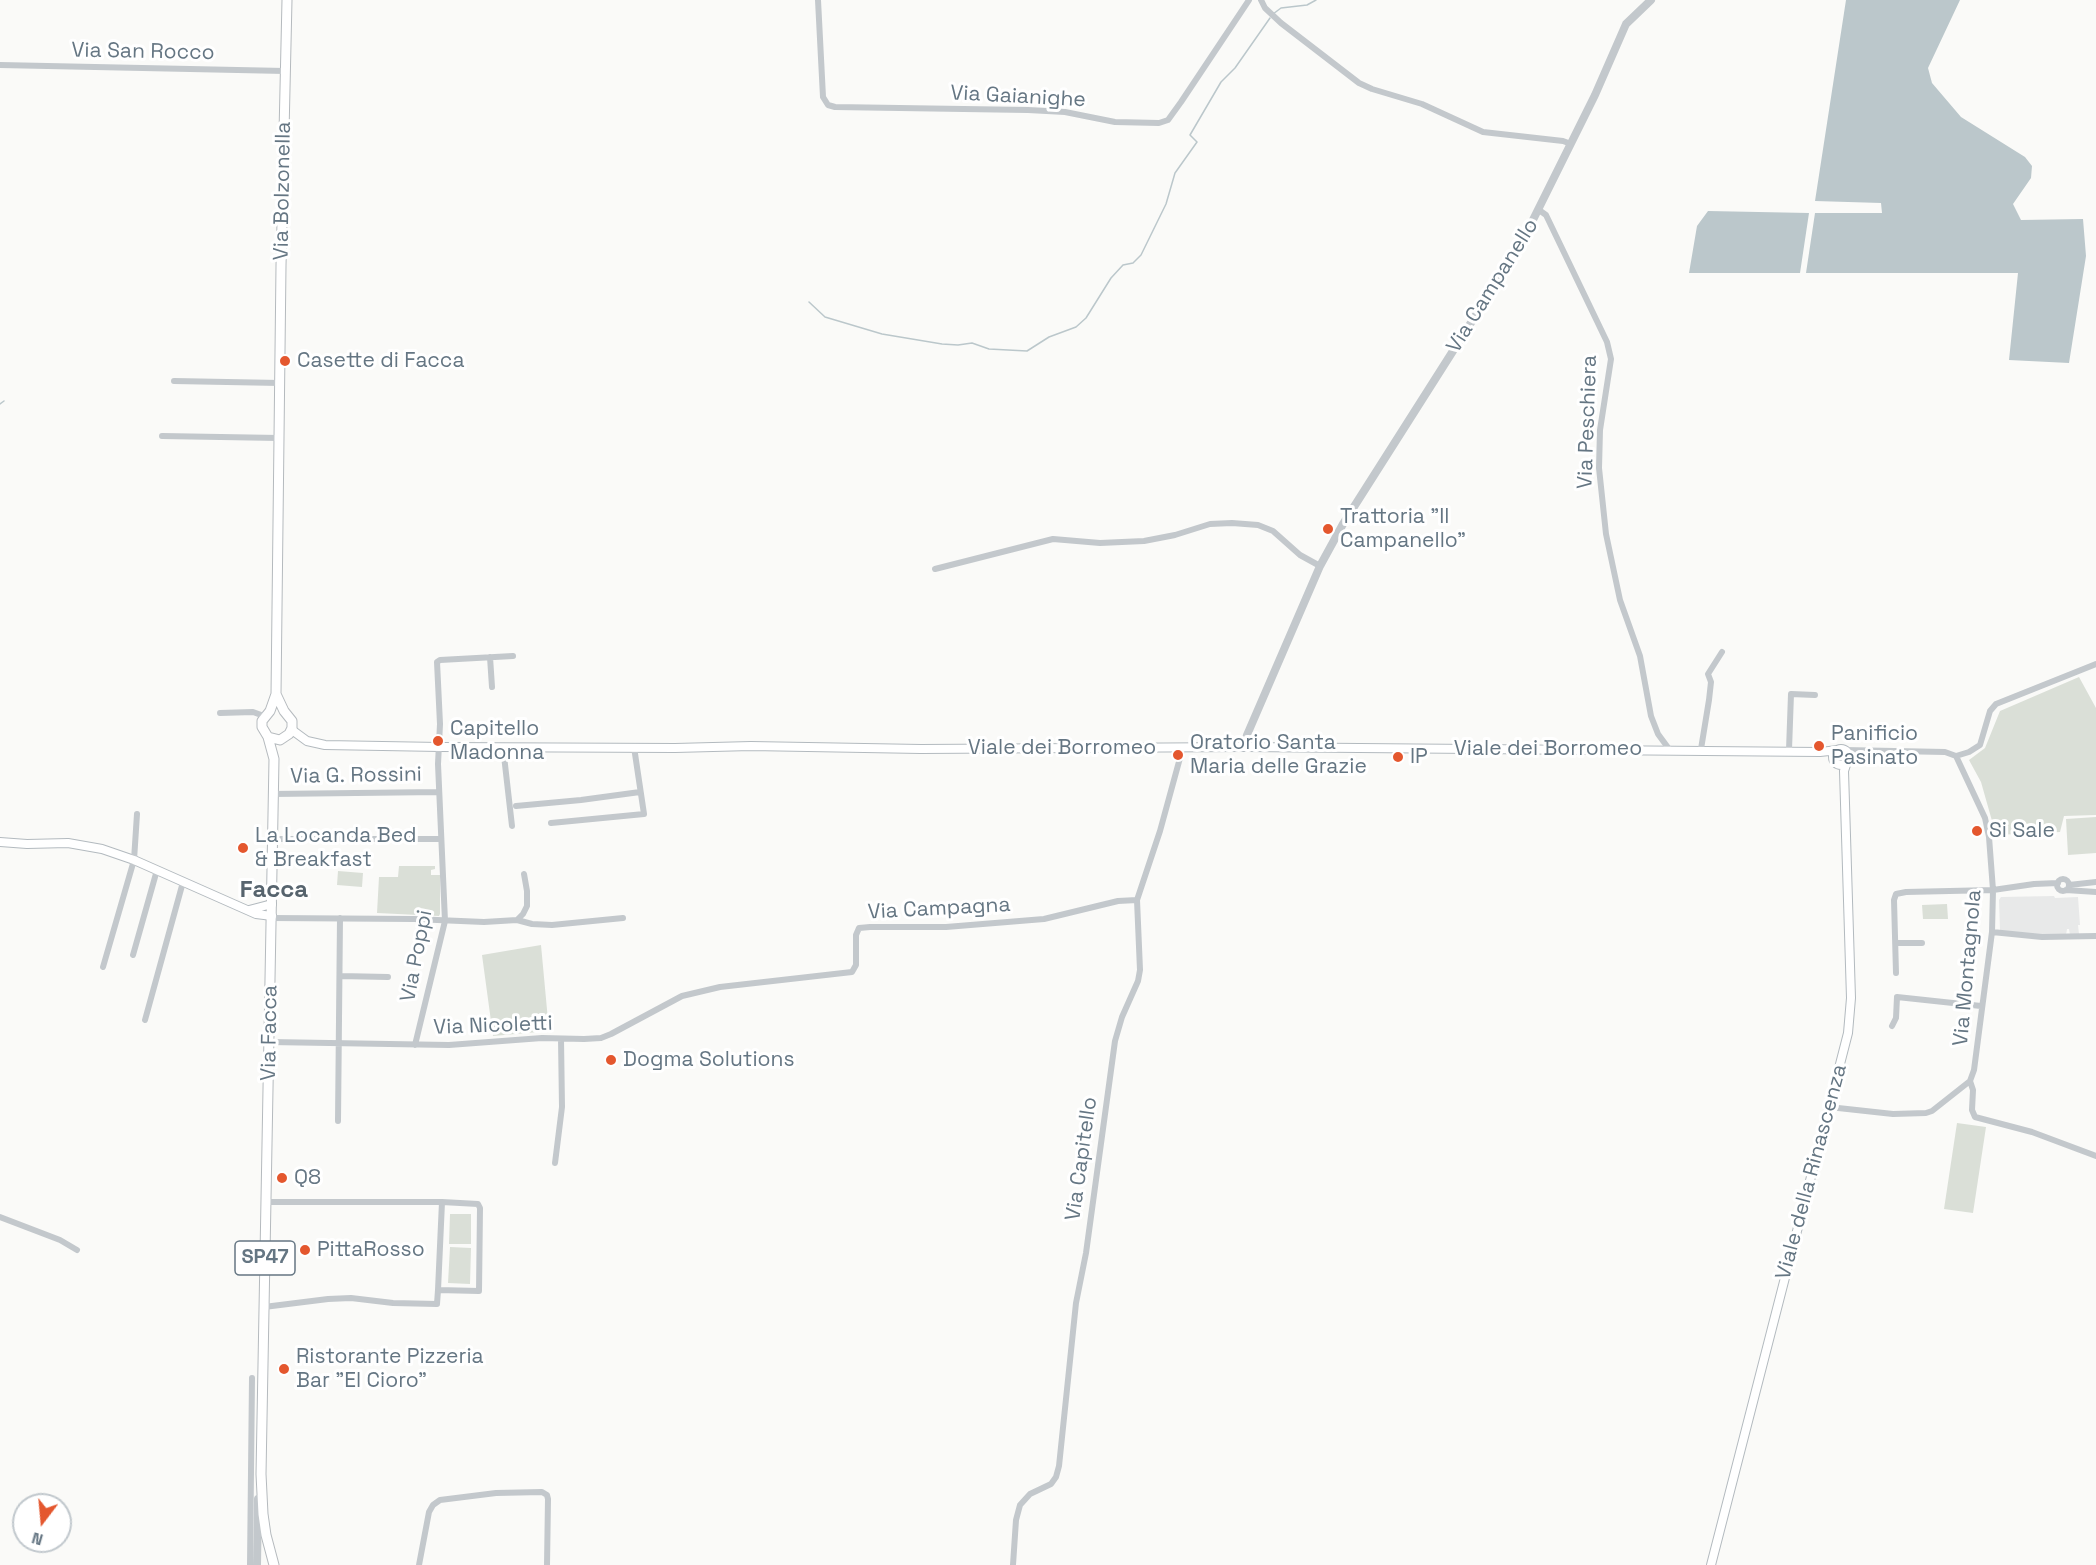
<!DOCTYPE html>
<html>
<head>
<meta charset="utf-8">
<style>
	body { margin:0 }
	#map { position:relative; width:2096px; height:1565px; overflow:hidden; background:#fafaf8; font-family:"Space Grotesk",sans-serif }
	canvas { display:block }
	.north { position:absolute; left:12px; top:1493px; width:60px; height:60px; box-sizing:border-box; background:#fff; border:2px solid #c1c8cd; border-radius:50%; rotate:196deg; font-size:16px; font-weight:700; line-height:24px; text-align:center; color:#657683 }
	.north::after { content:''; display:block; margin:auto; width:21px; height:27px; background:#e4572e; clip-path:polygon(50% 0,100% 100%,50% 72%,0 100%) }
</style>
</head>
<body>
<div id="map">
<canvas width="2096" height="1565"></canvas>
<div class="north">N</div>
</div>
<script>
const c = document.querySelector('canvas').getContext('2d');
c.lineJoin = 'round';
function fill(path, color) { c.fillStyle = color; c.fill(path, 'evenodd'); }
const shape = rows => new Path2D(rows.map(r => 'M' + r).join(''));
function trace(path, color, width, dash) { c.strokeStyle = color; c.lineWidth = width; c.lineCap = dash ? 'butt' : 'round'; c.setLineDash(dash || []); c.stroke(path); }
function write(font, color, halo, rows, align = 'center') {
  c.font = font + ' "Space Grotesk",sans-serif'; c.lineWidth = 6; c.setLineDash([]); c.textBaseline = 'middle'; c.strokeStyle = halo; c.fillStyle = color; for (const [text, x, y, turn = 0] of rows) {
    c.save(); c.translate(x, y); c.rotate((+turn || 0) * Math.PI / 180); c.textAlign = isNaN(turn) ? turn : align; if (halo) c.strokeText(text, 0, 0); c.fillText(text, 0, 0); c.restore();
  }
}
const built = shape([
	[2054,896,2055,898,2078,897,2080,925,2078,925,2079,934,2070,935,2069,929,2067,929,2066,935,2005,933,2000,930,1999,900,2001,897]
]);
const green = shape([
	[2079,677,2096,708,2096,815,2064,816,2060,832,1996,835,1981,782,1969,760,1985,748,2000,711],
	[2096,817,2096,853,2068,855,2066,819],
	[399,866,435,866,435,869,431,870,431,875,440,875,440,914,439,916,377,913,379,877,398,877],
	[338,871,363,873,362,887,337,885],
	[1947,904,1948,919,1923,919,1922,905],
	[541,945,549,1031,493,1036,482,955],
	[1957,1123,1986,1127,1973,1213,1944,1209],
	[450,1214,471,1214,471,1244,449,1244],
	[450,1247,471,1248,470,1284,448,1283]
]);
const water = shape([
	[1846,0,1960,0,1928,68,1932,83,1961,117,2025,157,2032,166,2031,178,2013,204,2021,220,2083,219,2086,256,2069,363,2009,360,2018,273,1806,273,1815,213,1882,213,1881,203,1815,201],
	[1708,211,1809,213,1800,273,1689,273,1697,226]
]);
const stream = shape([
	[1273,14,1281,8,1307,5,1316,0],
	[809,302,825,317,882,334,942,344,958,345,972,343,989,349,1027,351,1049,337,1076,327,1086,318,1111,278,1123,265,1133,263,1141,255,1166,204,1175,173,1197,142,1190,135,1221,82,1235,68,1270,18],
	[0,404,4,401]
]);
const minor = shape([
	[818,0,823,97,828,105,835,107,1028,110,1065,112,1115,122,1159,123,1168,120,1181,102,1249,0],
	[1261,0,1265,8,1281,23,1359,83,1372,89,1422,104,1483,132,1563,141,1571,144],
	[0,65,285,71],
	[1539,210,1546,215,1607,342,1611,359,1600,430,1599,468,1606,534,1620,600,1640,656,1651,716,1658,734,1669,749],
	[174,381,280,383],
	[162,436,279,438],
	[935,569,1053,539,1100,543,1144,541,1175,535,1210,524,1232,523,1258,525,1273,531,1300,555,1320,566],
	[490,657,492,687],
	[220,713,253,712,264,716],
	[503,747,512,826],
	[1701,749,1709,700,1711,682,1708,674,1722,652],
	[1789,750,1791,694,1815,695],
	[1956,756,1969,752,1980,745,1990,711,1996,704,2096,664],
	[273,794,439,792],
	[516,806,581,800,640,792],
	[551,823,644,814,634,747],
	[273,839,441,839],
	'2057 885a6 6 0 1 1 12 0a6 6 0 1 1-12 0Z',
	[2069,885,2096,882],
	[2066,890,2096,892],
	[272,918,414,919,484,922,517,920,523,914,527,906,527,891,524,874],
	[517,920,532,924,552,925,623,918],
	[1992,932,2042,937,2096,936],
	[1896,943,1922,943],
	[133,955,157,870],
	[103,967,134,860,137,814],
	[1896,973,1894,900,1896,894,1906,892,1993,890,2034,884,2058,883],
	[340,976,388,977],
	[145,1020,183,882],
	[1892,1026,1896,1018,1897,997,1981,1006],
	[270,1042,449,1045,542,1038,584,1039,601,1038,611,1034,682,996,720,987,852,972,856,965,856,935,859,928,870,927,946,927,1044,919,1118,901,1137,900],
	[415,1045,445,921,438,764,440,724,437,662,440,660,513,656],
	[1970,1081,1973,1090,1972,1110,1975,1117,2032,1132,2096,1156],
	[1829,1107,1893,1114,1926,1113,1932,1111,1970,1081,1974,1070,1992,932,1993,890,1989,837,1985,818,1956,756,1945,752,1844,750],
	[338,1121,340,918],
	[555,1163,562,1107,561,1039],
	[267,1202,442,1202,478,1204,480,1208,479,1291,438,1290,442,1202],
	[0,1217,60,1240,77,1250],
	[264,1307,328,1299,351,1298,393,1303,437,1304,438,1290],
	[250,1565,252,1378],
	[419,1565,429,1512,433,1505,440,1500,496,1493,542,1492,547,1495,548,1499,547,1565],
	[1013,1565,1016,1520,1020,1505,1030,1494,1051,1484,1056,1477,1059,1466,1076,1303,1086,1253,1115,1041,1122,1017,1138,981,1140,970,1137,900,1160,831,1183,747]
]);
const tertiary = shape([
	[1244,747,1247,735,1320,566,1343,524,1521,244,1595,95,1626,24,1651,0],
	[257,1565,258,1499]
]);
const secondary = shape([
	[292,730,307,741,325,745,440,747,675,748,751,746,921,749,1244,747,1820,752,1838,750],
	'1833 757a8 8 0 1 1 16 0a8 8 0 1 1-16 0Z',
	[0,842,27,844,68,843,102,849,134,860,256,914,272,916],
	[249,910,272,904],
	[1711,1565,1848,1033,1851,998,1844,771,1847,762]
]);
const primary = shape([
	[276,694,284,711,292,721,292,728,289,734,280,740,268,737,262,727,262,721,270,711,276,694,281,266,287,0],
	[268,737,274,759,261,1474,263,1514,266,1535,274,1565]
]);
const markers = [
	[285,361,6,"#e4572e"],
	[1328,529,6,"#e4572e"],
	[438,741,6,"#e4572e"],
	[1819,746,6,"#e4572e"],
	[1178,755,6,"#e4572e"],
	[1398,757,6,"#e4572e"],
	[1977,831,6,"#e4572e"],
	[243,848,6,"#e4572e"],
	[611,1060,6,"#e4572e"],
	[282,1178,6,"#e4572e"],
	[305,1250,6,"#e4572e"],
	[284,1369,6,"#e4572e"]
];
const shields = [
	[265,1258,60]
];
const shieldNames = [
	["SP47",265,1258]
];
const streetNames = [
	["Via San Rocco",143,52,1],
	["Via Gaianighe",1018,97,3],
	["Via Bolzonella",283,191,-89],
	["Via Campanello",1493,286,-58],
	["Via Peschiera",1588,422,-88],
	["Viale dei Borromeo",1062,748],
	["Viale dei Borromeo",1548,749],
	["Via G. Rossini",356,776,-1],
	["Via Campagna",939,909,-3],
	["Via Poppi",417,956,-79],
	["Via Montagnola",1968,968,-85],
	["Via Nicoletti",493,1026,-2],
	["Via Facca",270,1033,-89],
	["Via Capitello",1082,1159,-82],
	["Viale della Rinascenza",1812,1172,-75]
];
const poiNames = [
	["Casette di Facca",297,361],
	["Trattoria \"Il",1340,517],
	["Campanello\"",1340,541],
	["Capitello",450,729],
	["Madonna",450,753],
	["Panificio",1831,734],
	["Pasinato",1831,758],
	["Oratorio Santa",1190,743],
	["Maria delle Grazie",1190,767],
	["IP",1410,757],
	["Si Sale",1989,831],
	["La Locanda Bed",255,836],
	["& Breakfast",255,860],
	["Dogma Solutions",623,1060],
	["Q8",294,1178],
	["PittaRosso",317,1250],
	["Ristorante Pizzeria",296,1357],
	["Bar \"El Cioro\"",296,1381]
];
const quarterNames = [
	["Facca",274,890]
];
fill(built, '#e8e9e9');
fill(green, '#dadfd7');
fill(water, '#bbc7cb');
trace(stream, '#bbc7cb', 1.5);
trace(secondary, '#b3babf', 10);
trace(primary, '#b5babe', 11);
trace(minor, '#c3c8cc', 6);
trace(tertiary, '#c3c8cc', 8);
trace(secondary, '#fff', 8);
trace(primary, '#fff', 9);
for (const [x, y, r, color] of markers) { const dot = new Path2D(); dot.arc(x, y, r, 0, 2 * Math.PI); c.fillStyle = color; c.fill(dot); trace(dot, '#fff', 2); }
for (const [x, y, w] of shields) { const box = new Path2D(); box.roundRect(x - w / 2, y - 17, w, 34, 4.5); c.fillStyle = '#fff'; c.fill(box); trace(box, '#657683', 1.5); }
write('bold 20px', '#657683', null, shieldNames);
write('21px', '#657683', '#fff', streetNames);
write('21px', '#657683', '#fff', poiNames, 'left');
write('bold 24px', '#57646e', '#fff', quarterNames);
</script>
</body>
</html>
